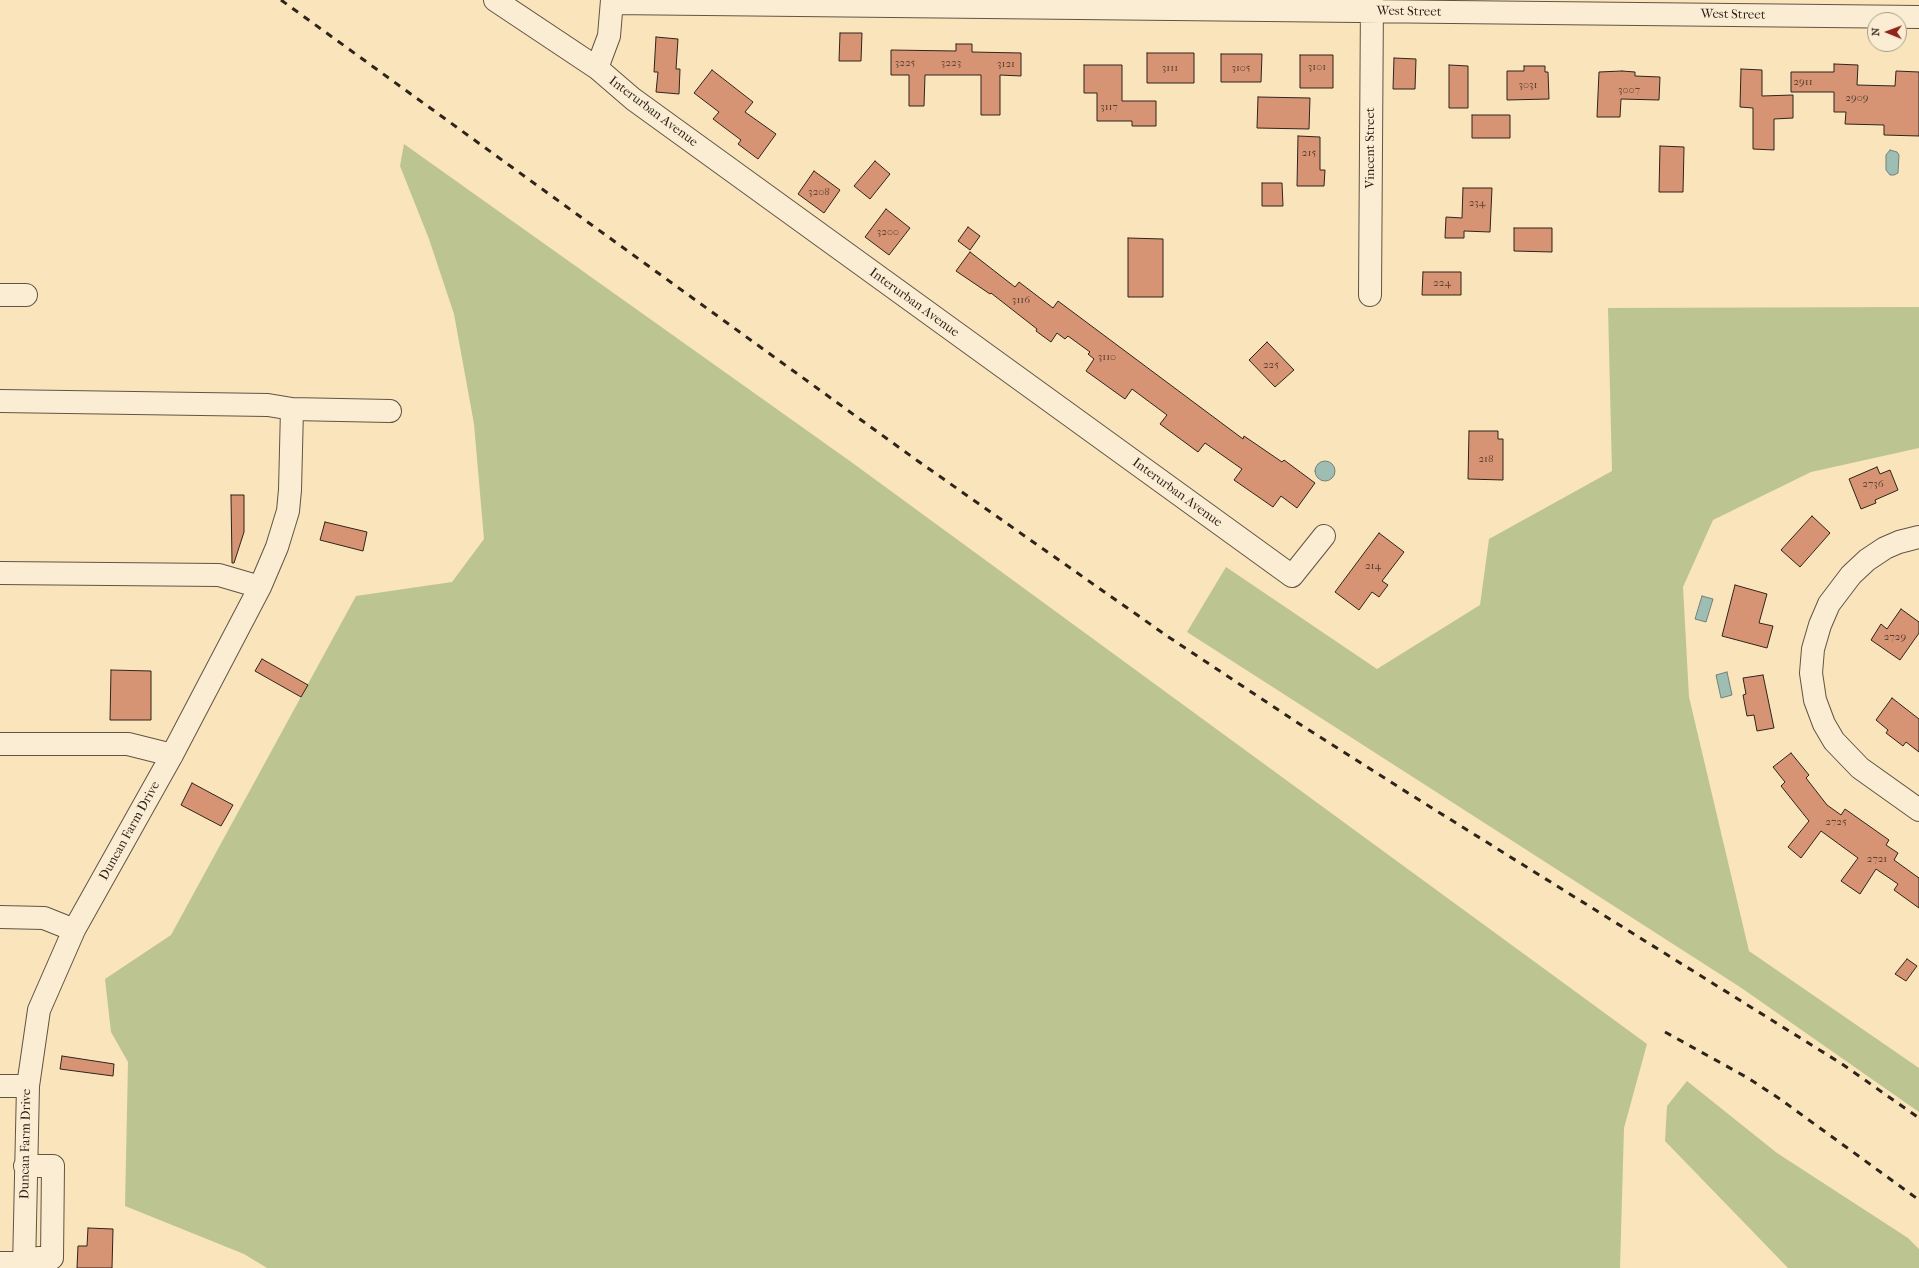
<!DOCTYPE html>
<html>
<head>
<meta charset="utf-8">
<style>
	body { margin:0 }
	#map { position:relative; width:1919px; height:1268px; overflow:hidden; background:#f9e4bc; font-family:"IM FELL French Canon",serif }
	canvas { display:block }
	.north { position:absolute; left:1867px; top:12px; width:40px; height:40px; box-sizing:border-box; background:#fbedd3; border:1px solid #a99d8a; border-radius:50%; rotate:271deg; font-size:11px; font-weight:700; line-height:16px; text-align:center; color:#2f241c }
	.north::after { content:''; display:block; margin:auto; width:14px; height:18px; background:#8f2418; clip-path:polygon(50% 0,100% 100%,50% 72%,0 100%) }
</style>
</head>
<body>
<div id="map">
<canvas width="1919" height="1268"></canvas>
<div class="north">N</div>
</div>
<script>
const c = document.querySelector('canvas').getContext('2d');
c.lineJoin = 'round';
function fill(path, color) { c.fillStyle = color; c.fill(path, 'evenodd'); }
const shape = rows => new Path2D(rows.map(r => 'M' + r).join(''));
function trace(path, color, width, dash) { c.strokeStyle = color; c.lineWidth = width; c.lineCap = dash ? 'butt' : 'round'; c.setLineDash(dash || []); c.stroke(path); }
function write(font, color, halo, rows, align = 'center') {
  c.font = font + ' "IM FELL French Canon",serif'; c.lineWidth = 4; c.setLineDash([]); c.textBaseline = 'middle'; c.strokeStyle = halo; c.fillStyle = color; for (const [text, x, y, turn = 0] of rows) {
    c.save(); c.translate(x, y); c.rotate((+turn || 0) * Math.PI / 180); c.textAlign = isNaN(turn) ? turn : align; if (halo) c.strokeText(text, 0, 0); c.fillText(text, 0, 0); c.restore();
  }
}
const green = shape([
	[404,144,854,464,1647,1044,1624,1128,1620,1268,267,1268,244,1254,125,1206,128,1062,111,1032,105,979,171,935,356,596,452,582,484,539,474,424,454,314,429,239,400,166],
	[1919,307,1919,448,1811,472,1713,520,1683,587,1689,697,1749,951,1919,1068,1919,1112,1740,987,1187,632,1226,567,1377,669,1480,605,1489,539,1612,471,1608,308],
	[1687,1081,1777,1153,1908,1238,1919,1249,1919,1268,1788,1268,1665,1141,1667,1106]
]);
const water = shape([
	[1890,150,1897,152,1899,155,1898,173,1894,175,1890,175,1886,170,1886,155,1890,150],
	'1315 471a10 10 0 1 1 20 0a10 10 0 1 1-20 0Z',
	[1702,596,1713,599,1706,622,1695,619,1702,596],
	[1727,672,1732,695,1721,698,1716,675,1727,672]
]);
const building = shape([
	[840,33,862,33,861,61,839,61,840,33],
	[656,37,678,39,676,69,680,69,679,94,656,92,658,72,654,72,656,37],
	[956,44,972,44,972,52,1021,53,1021,76,1000,75,1000,115,981,115,981,75,925,75,924,106,909,106,909,75,891,75,891,50,956,51,956,44],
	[1147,53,1194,53,1194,83,1147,83,1147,53],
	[1221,54,1262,54,1261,82,1221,82,1221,54],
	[1300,55,1333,55,1333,88,1300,88,1300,55],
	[1394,58,1416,59,1415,89,1393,89,1394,58],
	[1834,64,1858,65,1857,85,1895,86,1896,71,1919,72,1919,136,1884,135,1884,125,1845,124,1846,112,1834,112,1834,92,1791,92,1791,72,1834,72,1834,64],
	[1084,65,1122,65,1122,101,1156,101,1156,126,1132,126,1132,121,1097,121,1097,93,1084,93,1084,65],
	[1449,65,1468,66,1468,108,1449,108,1449,65],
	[1524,66,1545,66,1545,72,1548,72,1549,99,1507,100,1507,71,1524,71,1524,66],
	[1741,69,1762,70,1762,96,1793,95,1793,118,1774,119,1774,150,1753,149,1753,108,1740,107,1741,69],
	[712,70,753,102,745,112,776,134,758,159,738,144,741,140,713,119,719,112,694,93,712,70],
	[1622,71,1635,72,1635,76,1660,77,1659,100,1621,99,1620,117,1597,117,1599,72,1622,71],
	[1258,97,1310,98,1309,129,1257,128,1258,97],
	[1472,115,1510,115,1510,138,1472,138,1472,115],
	[1298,136,1320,137,1320,170,1325,170,1324,186,1297,186,1298,136],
	[1660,146,1684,147,1683,192,1659,192,1660,146],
	[875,161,890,174,870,199,854,186,875,161],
	[814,171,840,190,824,213,798,194,814,171],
	[1262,183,1282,183,1283,206,1262,206,1262,183],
	[1463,188,1492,188,1490,232,1464,231,1464,238,1445,238,1446,217,1462,218,1463,188],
	[886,209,910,228,889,255,865,237,886,209],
	[968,227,980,236,970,250,958,241,968,227],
	[1514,228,1552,228,1552,252,1514,251,1514,228],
	[1128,238,1163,239,1163,297,1128,297,1128,238],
	[970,252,1015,287,1019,282,1053,308,1058,301,1243,439,1244,436,1282,462,1284,460,1315,483,1297,508,1281,496,1273,507,1234,480,1242,469,1205,443,1198,452,1160,424,1167,415,1132,389,1125,399,1086,371,1094,359,1088,354,1090,352,1068,336,1065,339,1057,333,1051,342,1036,331,1037,329,991,293,990,294,956,271,970,252],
	[1423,272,1461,272,1461,295,1422,295,1423,272],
	[1267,342,1294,370,1275,387,1249,360,1267,342],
	[1469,431,1498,431,1498,439,1503,439,1503,480,1468,479,1469,431],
	[1877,467,1880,474,1890,470,1898,490,1875,500,1876,503,1861,509,1849,479,1877,467],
	[231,495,244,495,244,532,234,563,232,563,231,495],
	[1812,516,1830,533,1800,567,1781,550,1812,516],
	[325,522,367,532,363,551,320,540,325,522],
	[1379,533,1404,552,1382,581,1388,585,1379,597,1372,592,1359,610,1335,592,1379,533],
	[1735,585,1767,594,1759,623,1773,626,1767,648,1722,636,1735,585],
	[1901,609,1919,622,1919,633,1900,660,1871,640,1881,624,1887,629,1901,609],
	[262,659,308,685,301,697,255,671,262,659],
	[111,670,151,671,151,720,110,720,111,670],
	[1763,675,1774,728,1757,731,1754,715,1747,716,1743,695,1746,694,1743,678,1763,675],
	[1892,698,1919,719,1919,752,1906,742,1903,746,1886,733,1888,730,1876,720,1892,698],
	[1791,753,1809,775,1806,778,1827,805,1841,815,1845,809,1889,840,1886,845,1898,853,1894,860,1919,878,1919,908,1894,890,1898,884,1876,869,1860,894,1841,881,1858,858,1821,831,1801,858,1788,847,1809,821,1781,786,1785,782,1773,767,1791,753],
	[192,783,233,805,221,826,181,805,192,783],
	[1907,959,1917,966,1906,981,1895,974,1907,959],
	[62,1056,114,1064,113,1076,60,1069,62,1056],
	[88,1228,113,1229,112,1268,77,1268,78,1246,87,1246,88,1228]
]);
const minor = shape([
	[495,0,597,68,633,99,1292,576,1324,536],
	[612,3,1919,17],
	[597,68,609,36,612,0],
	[0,295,26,295],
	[1370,295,1372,0],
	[0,401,268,405,292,409,390,411],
	[1919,537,1899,542,1885,548,1867,560,1851,575,1829,604,1820,625,1813,649,1811,673,1815,700,1824,724,1834,741,1860,768,1919,810],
	[0,573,219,575,260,587],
	[0,744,128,744,172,755],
	[0,917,44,918,74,930],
	[0,1086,28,1086],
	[0,1263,24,1263,38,1258,52,1258,53,1166,25,1166],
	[24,1268,28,1086,39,1010,74,930,172,755,260,587,277,547,288,511,290,490,292,409]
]);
const rail = shape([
	[281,0,915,459,1170,638,1298,723,1408,793,1842,1064,1919,1118],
	[1665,1032,1748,1078,1780,1099,1919,1200]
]);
const numberNames = [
	["3225",905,63],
	["3223",951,63],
	["3121",1006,64],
	["3101",1317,67],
	["3111",1170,68],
	["3105",1241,68],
	["2911",1803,82],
	["3031",1528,85],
	["3007",1629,90],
	["2909",1857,98],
	["3117",1109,107],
	["215",1309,153],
	["3208",819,192],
	["234",1477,203],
	["3200",888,232],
	["224",1442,283],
	["3116",1021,300],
	["3110",1107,357],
	["225",1271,365],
	["218",1486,459],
	["2736",1873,484],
	["214",1373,566],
	["2729",1895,637],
	["2725",1836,822],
	["2721",1877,859]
];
const streetNames = [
	["West Street",1409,12,1],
	["West Street",1733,15,1],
	["Interurban Avenue",653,112,37],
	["Vincent Street",1371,148,-90],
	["Interurban Avenue",914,303,36],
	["Interurban Avenue",1177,493,36],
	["Duncan Farm Drive",130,831,-61],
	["Duncan Farm Drive",26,1144,-89]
];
fill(green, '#bcc492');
fill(water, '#9ebeb4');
trace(water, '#728077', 1);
fill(building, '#d79474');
trace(building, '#2f241c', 1);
trace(minor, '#625444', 24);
trace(minor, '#fbedd3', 22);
trace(rail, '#2f241c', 3, [7, 7]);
write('11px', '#594032', null, numberNames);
write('13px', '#2f241c', '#fbedd3', streetNames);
</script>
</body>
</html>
